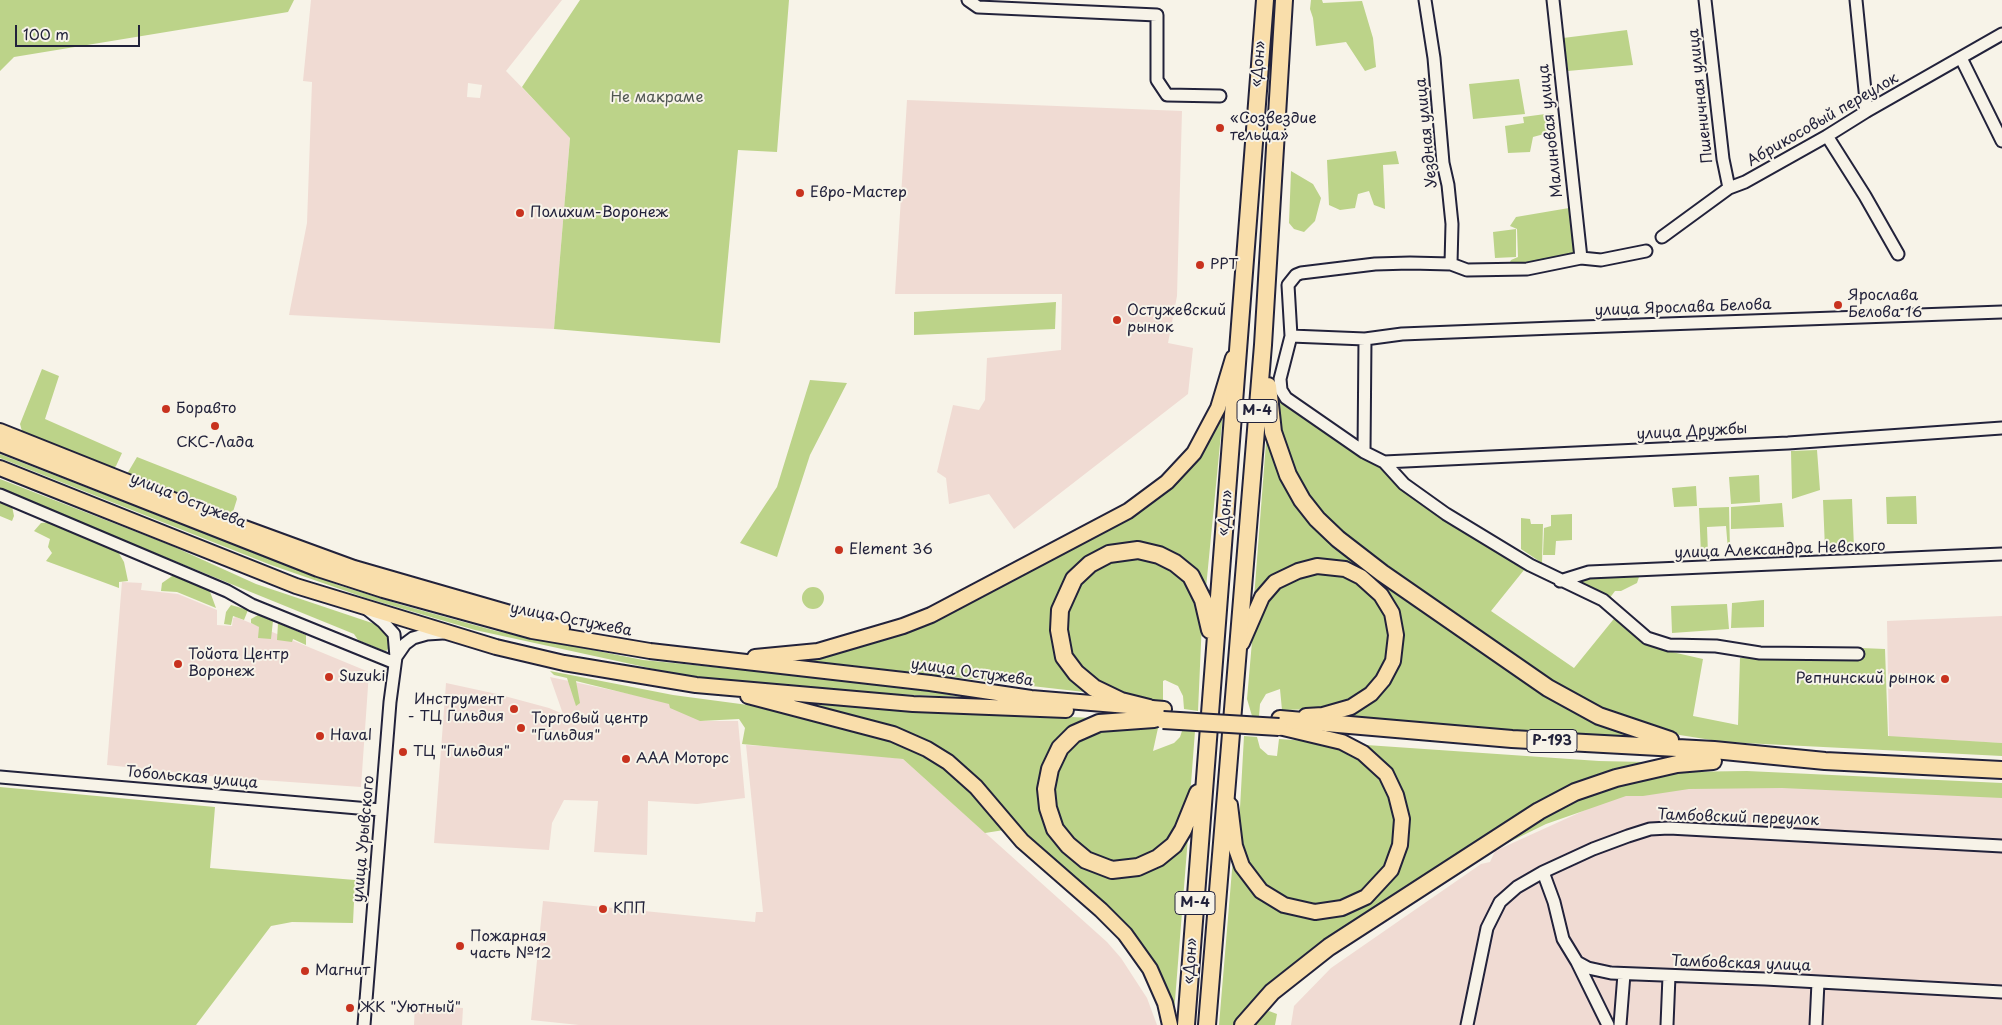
<!DOCTYPE html>
<html>
<head>
<meta charset="utf-8">
<style>
	body { margin:0 }
	#map { position:relative; width:2002px; height:1025px; overflow:hidden; background:#f7f3e8; font-family:"Playpen Sans",sans-serif }
	canvas { display:block }
	.scale { position:absolute; left:15px; top:25px; width:125px; height:22px; box-sizing:border-box; border:2px solid #22223b; border-top:0; padding-left:6px; font-size:15px; line-height:18px; white-space:nowrap; color:#22223b; -webkit-text-stroke:4px #f7f3e8; paint-order:stroke }
</style>
</head>
<body>
<div id="map">
<canvas width="2002" height="1025"></canvas>
<div class="scale">100 m</div>
</div>
<script>
const c = document.querySelector('canvas').getContext('2d');
c.lineJoin = 'round';
function fill(path, color) { c.fillStyle = color; c.fill(path, 'evenodd'); }
const shape = rows => new Path2D(rows.map(r => 'M' + r).join(''));
function trace(path, color, width, dash) { c.strokeStyle = color; c.lineWidth = width; c.lineCap = dash ? 'butt' : 'round'; c.setLineDash(dash || []); c.stroke(path); }
function write(font, color, halo, rows, align = 'center') {
  c.font = font + ' "Playpen Sans",sans-serif'; c.lineWidth = 4; c.setLineDash([]); c.textBaseline = 'middle'; c.strokeStyle = halo; c.fillStyle = color; for (const [text, x, y, turn = 0] of rows) {
    c.save(); c.translate(x, y); c.rotate((+turn || 0) * Math.PI / 180); c.textAlign = isNaN(turn) ? turn : align; if (halo) c.strokeText(text, 0, 0); c.fillText(text, 0, 0); c.restore();
  }
}
const built = shape([
	[311,0,562,0,506,71,570,137,554,329,289,315,307,223,312,82,303,81],
	[468,83,482,85,480,98,467,97],
	[907,100,1182,111,1177,296,1168,343,1193,348,1188,394,1014,529,989,494,949,504,946,478,937,472,953,405,979,410,985,400,987,358,1061,350,1062,294,895,294],
	[122,582,142,583,141,590,178,594,217,610,217,625,232,626,233,618,236,617,369,672,361,787,219,777,107,765],
	[2002,616,2002,743,1889,737,1887,621],
	[550,677,673,703,703,721,738,721,745,798,697,804,648,801,647,855,594,852,598,801,564,800,552,823,549,850,434,843,446,683,497,694,549,708,563,714],
	[746,745,843,751,903,759,1107,942,1121,958,1147,998,1157,1025,579,1025,531,1020,543,901,755,922,756,912,763,912],
	[1681,775,2002,784,2002,1025,1291,1025,1294,1006,1331,968,1481,864,1490,862,1495,851,1627,791],
	[415,1005,463,1008,462,1025,414,1025]
]);
const green = shape([
	[0,0,294,0,288,12,14,57,0,71],
	[580,0,789,0,777,152,738,150,720,343,554,329,570,138,522,87],
	[1311,0,1322,0,1323,3,1362,1,1373,38,1376,67,1365,71,1346,42,1316,46,1313,18,1310,9],
	[1627,30,1633,65,1568,71,1563,38],
	[1519,79,1525,114,1473,119,1469,84],
	[1553,113,1555,131,1533,137,1530,152,1508,153,1505,126,1524,123,1523,117],
	[1396,151,1399,164,1383,165,1385,209,1374,205,1369,191,1358,194,1355,208,1340,210,1329,205,1327,160],
	[1291,171,1313,184,1321,198,1315,221,1304,232,1294,229,1289,223],
	[1569,208,1575,257,1526,267,1509,264,1511,260,1518,257,1517,229,1510,226,1516,217],
	[1516,229,1516,257,1495,258,1493,232],
	[1056,302,1055,329,914,335,914,312],
	[42,369,59,376,45,419,122,453,116,466,110,471,23,435,20,424],
	[810,380,847,383,810,455,777,557,740,543,777,487],
	[1277,399,1373,460,1423,504,1524,570,1491,611,1574,668,1617,615,1633,635,1642,641,1672,652,1703,659,1693,716,1738,725,1740,658,1861,658,1861,648,1885,649,1888,736,2002,743,2002,756,1724,742,1667,733,1647,739,1352,721,1343,704,1318,709,1282,710,1280,689,1266,694,1260,704,1259,716,1252,716,1247,699,1253,630,1262,604,1254,598,1266,443],
	[1223,413,1206,588,1196,593,1202,621,1198,711,1184,709,1183,696,1178,686,1165,680,1163,681,1163,701,795,659,835,653,1135,513],
	[1817,450,1820,490,1792,499,1791,451],
	[0,454,338,585,402,605,496,631,643,660,896,685,962,697,824,691,686,676,475,630,366,598,271,565,0,458],
	[137,457,236,496,237,499,232,515,227,517,127,474],
	[1759,475,1760,502,1731,504,1729,477],
	[0,479,170,545,256,584,375,624,390,634,391,646,386,651,382,650,358,640,354,634,0,490],
	[1696,486,1697,506,1674,507,1672,488],
	[1916,496,1917,524,1887,524,1886,497],
	[1852,499,1854,548,1825,549,1823,500],
	[0,501,12,506,14,516,12,521,0,516],
	[1782,503,1784,527,1731,529,1731,507],
	[1729,507,1730,550,1728,550,1726,526,1707,527,1708,554,1701,554,1699,508],
	[1572,514,1572,540,1556,541,1555,555,1543,555,1544,528,1551,526,1551,515],
	[1521,518,1530,519,1531,524,1543,524,1542,563,1521,549],
	[53,522,117,550,124,562,128,581,119,582,119,588,46,561,52,553,48,547,50,539,34,531,41,523],
	[1636,572,1639,577,1637,583,1621,591,1615,591,1609,599,1581,583,1587,575],
	[175,574,209,589,216,608,177,592,161,591,162,583],
	'802 598a11 11 0 1 1 22 0a11 11 0 1 1-22 0Z',
	[1764,600,1764,627,1731,628,1732,603],
	[1727,604,1729,629,1672,633,1671,606],
	[231,605,248,610,244,620,233,616,231,625,224,624,226,612],
	[258,615,273,621,271,639,258,638,259,627,251,623,251,619],
	[278,623,306,635,306,645,293,639,292,642,277,640],
	[550,671,673,695,763,707,904,744,935,760,963,781,1004,830,985,833,903,759,742,744,745,728,739,719,700,721,670,708,669,704,576,681,580,703,576,706,567,678,554,675],
	[791,702,1091,718,1100,732,1136,727,1158,728,1153,751,1174,743,1180,737,1182,731,1195,731,1191,784,1185,810,1188,837,1174,1013,1168,994,1133,934,1033,845,954,759],
	[1244,736,1257,737,1260,748,1268,755,1277,756,1279,739,1599,761,1645,762,1646,765,1584,783,1242,1015,1235,1025,1219,1025,1233,858,1239,826],
	[1747,771,2002,783,2002,798,1782,788,1689,789,1643,796,1626,796,1546,824,1495,849,1550,811,1615,783,1675,772],
	[0,787,215,807,210,868,355,880,353,923,292,922,271,926,196,1025,0,1025],
	[1269,1011,1277,1014,1275,1025,1253,1025,1256,1020]
]);
const minor = shape([
	[968,0,978,7,1157,15,1157,80,1167,95,1220,96],
	[1425,0,1434,58,1443,163,1448,185,1452,224,1451,264],
	[1553,0,1581,258],
	[1705,0,1723,159,1729,188],
	[1856,0,1867,111],
	[1961,58,2002,141],
	[1827,136,1865,196,1898,254],
	[1662,237,1729,188,1745,182,1827,136,1867,111,2002,34],
	[1646,251,1601,260,1581,258,1527,269,1467,270,1451,264,1410,263,1375,264,1301,273,1296,275,1288,285,1291,336,1365,339,1402,334,1554,328,2002,312],
	[1291,336,1280,379,1281,390,1286,398,1364,452,1384,462,1404,484,1446,514,1530,565,1603,600,1647,638,1669,645,1716,646,1760,653,1858,654],
	[1364,452,1365,339],
	[1384,462,1788,443,2002,428],
	[0,495,227,591,252,605,395,663],
	[1560,581,1589,572,2002,554],
	[396,657,405,644,413,638,427,634,443,633],
	[0,777,381,810],
	[1543,872,1554,902,1563,939,1577,962,1588,968,1611,973,1765,979,2002,992],
	[1577,962,1608,1025],
	[364,1025,390,702,396,657,394,634,383,622,368,610],
	[1467,1025,1487,928,1500,902,1517,887,1543,872,1593,849,1628,836,1650,829,1669,828,2002,846],
	[1620,1025,1624,974],
	[1667,1025,1669,976],
	[1816,1025,1818,982]
]);
const major = shape([
	[0,431,231,523,354,568,562,628],
	[0,444,318,569,383,590,532,631,650,651,930,683,1031,698,1164,709],
	[0,468,296,586,496,647,564,663,696,685,913,704,1066,710],
	[1242,643,1262,597,1275,582,1298,571,1317,566,1345,569,1361,577,1381,595,1392,613,1396,635,1393,661,1383,680,1371,694,1351,707,1323,715,1306,716],
	[755,657,818,651,903,626,931,615,1128,511,1167,482,1194,453,1218,408,1233,358],
	[748,696,893,734,927,749,948,762,976,787,1022,841,1101,910,1125,934,1150,969,1165,1003,1170,1025],
	[1230,805,1235,846,1242,866,1261,891,1284,905,1315,912,1342,908,1366,897,1391,870,1400,845,1402,819,1396,795,1386,774,1363,753,1342,742,1279,727]
]);
const highway = shape([
	[1268,386,1273,432,1288,475,1302,500,1317,519,1338,539,1382,573,1548,688,1599,716,1670,740],
	[1149,708,1121,701,1094,688,1076,673,1064,657,1059,630,1060,610,1074,579,1090,564,1109,554,1138,550,1159,555,1175,563,1191,576,1203,600,1210,630],
	[1154,719,1099,723,1074,734,1060,748,1050,769,1046,789,1048,808,1055,829,1068,845,1086,860,1112,870,1138,867,1158,858,1174,845,1183,830,1198,793],
	[1280,719,1512,739,1714,750,1825,761,2002,770],
	[1186,1025,1265,0],
	[1207,1025,1263,345,1284,0],
	[1243,1025,1272,992,1329,947,1539,811,1575,792,1616,778,1677,764,1713,761]
]);
const highwayBridge = shape([
	[1163,720,1279,727]
]);
const markers = [
	[1220,128,5,"#c8321e"],
	[800,193,5,"#c8321e"],
	[520,213,5,"#c8321e"],
	[1200,265,5,"#c8321e"],
	[1838,305,5,"#c8321e"],
	[1117,320,5,"#c8321e"],
	[166,409,5,"#c8321e"],
	[215,426,5,"#c8321e"],
	[839,550,5,"#c8321e"],
	[178,664,5,"#c8321e"],
	[329,677,5,"#c8321e"],
	[1945,679,5,"#c8321e"],
	[514,709,5,"#c8321e"],
	[521,728,5,"#c8321e"],
	[320,736,5,"#c8321e"],
	[403,752,5,"#c8321e"],
	[626,759,5,"#c8321e"],
	[603,909,5,"#c8321e"],
	[460,946,5,"#c8321e"],
	[305,971,5,"#c8321e"],
	[350,1008,5,"#c8321e"]
];
const shields = [
	[1257,411,40],
	[1552,741,50],
	[1195,903,40]
];
const shieldNames = [
	["М-4",1257,411],
	["Р-193",1552,741],
	["М-4",1195,903]
];
const streetNames = [
	["«Дон»",1259,64,-85],
	["Пшеничная улица",1701,96,-96],
	["Абрикосовый переулок",1823,120,-30],
	["Малиновая улица",1551,131,-96],
	["Уездная улица",1427,133,-96],
	["улица Ярослава Белова",1683,308,-2],
	["улица Дружбы",1692,432,-3],
	["улица Остужева",188,501,22],
	["«Дон»",1226,513,-85],
	["улица Александра Невского",1780,550,-2],
	["улица Остужева",571,620,11],
	["улица Остужева",972,673,8],
	["Тобольская улица",192,778,5],
	["Тамбовский переулок",1738,818,2],
	["улица Урывского",364,839,-85],
	["«Дон»",1191,961,-86],
	["Тамбовская улица",1741,964,2]
];
const parkNames = [
	["Не макраме",657,98]
];
const poiNames = [
	["«Созвездие",1230,119],
	["тельца»",1230,136],
	["Евро-Мастер",810,193],
	["Полихим-Воронеж",530,213],
	["РРТ",1210,265],
	["Ярослава",1848,296],
	["Белова 16",1848,313],
	["Остужевский",1127,311],
	["рынок",1127,328],
	["Боравто",176,409],
	["СКС-Лада",215,443,"center"],
	["Element 36",849,550],
	["Тойота Центр",188,655],
	["Воронеж",188,672],
	["Suzuki",339,677],
	["Репнинский рынок",1935,679,"right"],
	["Инструмент",504,700,"right"],
	["- ТЦ Гильдия",504,717,"right"],
	["Торговый центр",531,719],
	["\"Гильдия\"",531,736],
	["Haval",330,736],
	["ТЦ \"Гильдия\"",413,752],
	["ААА Моторс",636,759],
	["КПП",613,909],
	["Пожарная",470,937],
	["часть №12",470,954],
	["Магнит",315,971],
	["ЖК \"Уютный\"",360,1008]
];
fill(built, '#f0dbd3');
fill(green, '#bcd389');
trace(minor, '#22223b', 15);
trace(major, '#22223b', 18);
trace(highway, '#22223b', 20);
trace(minor, '#f7f3e8', 11);
trace(major, '#f9deab', 14);
trace(highway, '#f9deab', 16);
trace(highwayBridge, '#22223b', 20, []);
trace(highwayBridge, '#f9deab', 16);
for (const [x, y, r, color] of markers) { const dot = new Path2D(); dot.arc(x, y, r, 0, 2 * Math.PI); c.fillStyle = color; c.fill(dot); trace(dot, '#f7f3e8', 2); }
for (const [x, y, w] of shields) { const box = new Path2D(); box.roundRect(x - w / 2, y - 11.5, w, 23, 4); c.fillStyle = '#f7f3e8'; c.fill(box); trace(box, '#22223b', 1); }
write('bold 14px', '#22223b', null, shieldNames);
write('15px', '#22223b', '#f7f3e8', streetNames);
write('15px', '#505752', '#f7f3e8', parkNames);
write('15px', '#22223b', '#f7f3e8', poiNames, 'left');
</script>
</body>
</html>
